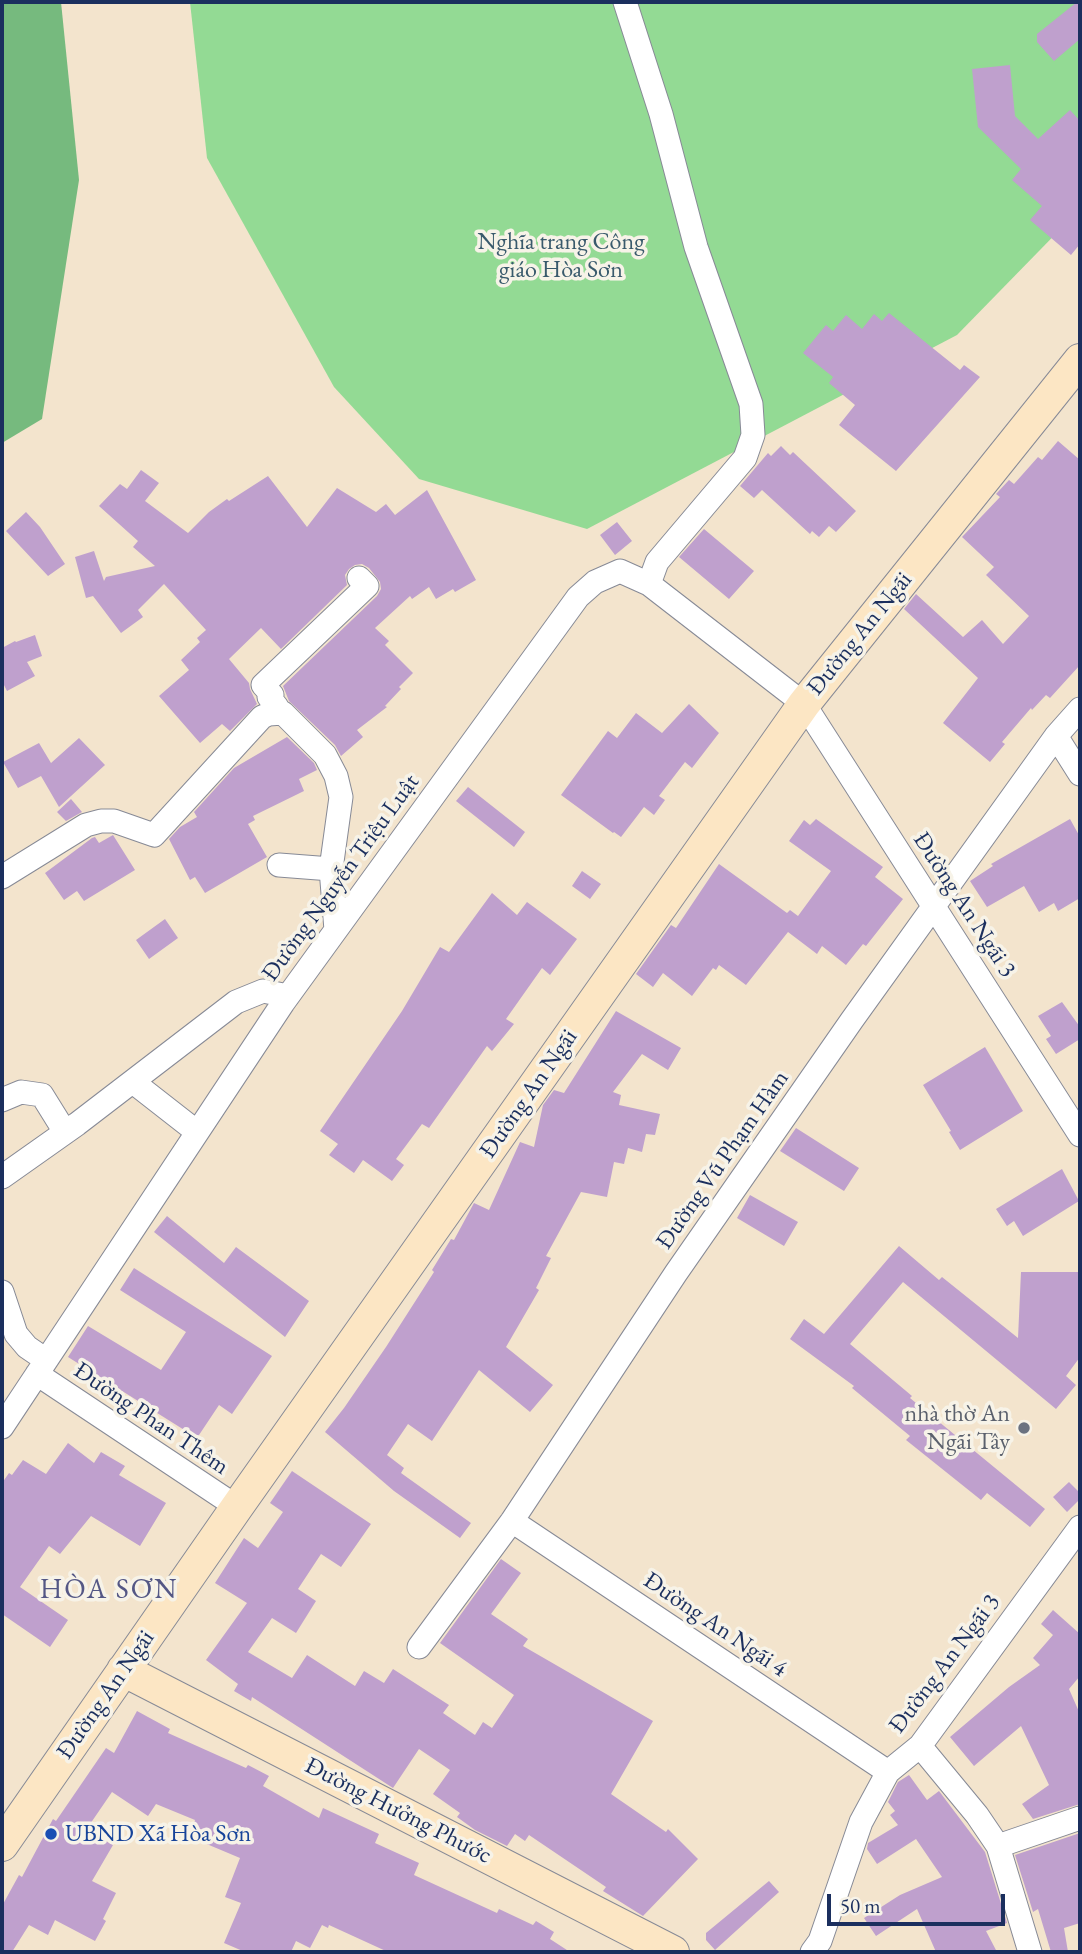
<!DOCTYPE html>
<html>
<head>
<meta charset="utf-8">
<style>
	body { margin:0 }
	#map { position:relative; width:1082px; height:1954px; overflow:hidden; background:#f3e4cd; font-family:"EB Garamond",serif }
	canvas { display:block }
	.frame { position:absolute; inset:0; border:4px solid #1b2f5e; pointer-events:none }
	.scale { position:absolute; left:827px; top:1894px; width:178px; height:32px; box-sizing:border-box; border:4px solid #1b2f5e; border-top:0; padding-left:9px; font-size:21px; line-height:24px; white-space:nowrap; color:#1b2f5e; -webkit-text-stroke:5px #f7f3e8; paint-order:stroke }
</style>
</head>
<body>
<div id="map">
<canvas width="1082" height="1954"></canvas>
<div class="frame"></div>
<div class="scale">50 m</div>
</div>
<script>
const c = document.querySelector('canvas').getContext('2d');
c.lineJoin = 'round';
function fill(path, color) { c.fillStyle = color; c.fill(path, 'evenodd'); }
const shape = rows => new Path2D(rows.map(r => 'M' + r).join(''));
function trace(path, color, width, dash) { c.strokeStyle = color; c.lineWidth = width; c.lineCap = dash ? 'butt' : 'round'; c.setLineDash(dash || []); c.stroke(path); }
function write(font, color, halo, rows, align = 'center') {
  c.font = font + ' "EB Garamond",serif'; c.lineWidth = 7; c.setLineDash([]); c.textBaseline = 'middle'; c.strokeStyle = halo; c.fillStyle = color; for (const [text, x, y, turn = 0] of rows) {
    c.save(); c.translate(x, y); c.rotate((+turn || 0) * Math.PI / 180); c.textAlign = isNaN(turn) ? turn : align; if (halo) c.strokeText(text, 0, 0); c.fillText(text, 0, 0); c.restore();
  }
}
const green = shape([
	[190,2,1080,2,1080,209,957,335,587,529,419,479,334,387,207,158]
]);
const forest = shape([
	[2,2,61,2,79,180,42,419,2,443]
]);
const building = shape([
	[1077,2,1080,2,1080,39,1054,61,1037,42,1037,34],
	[1010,65,1015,116,1038,139,1070,110,1080,121,1080,244,1071,255,1030,220,1042,206,1012,180,1021,169,978,127,972,69],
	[889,313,960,370,964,365,980,377,896,471,839,425,855,405,829,383,833,377,803,353,826,325,833,331,846,315,862,329,874,314,882,321],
	[1058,441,1080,460,1080,665,1050,698,1046,695,1032,710,1031,708,1002,742,1005,744,990,762,943,723,978,678,904,609,916,594,963,637,982,620,1003,644,1029,616,986,575,994,567,962,537,1000,497,996,494,1009,480,1014,484,1038,457,1042,460],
	[781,446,790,455,793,452,856,511,836,532,829,526,819,537,812,531,810,534,762,490,754,498,740,486,768,453,771,456],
	[141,470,159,483,145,501,188,533,209,512,227,499,229,501,268,476,307,527,337,488,376,512,386,504,395,515,427,490,476,580,455,592,453,589,436,599,429,587,412,599,410,596,375,628,389,641,385,645,413,673,399,687,401,689,385,706,387,707,357,730,363,737,341,756,335,745,289,701,283,686,377,596,381,589,380,582,369,568,362,564,355,565,349,569,345,575,347,585,281,649,261,628,229,659,249,683,250,689,257,704,230,731,222,724,200,743,159,696,189,670,181,660,200,642,197,638,206,630,164,584,138,610,143,617,121,633,93,596,86,598,75,557,94,551,104,581,106,577,155,566,133,547,138,541,99,506,120,484,127,489],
	[26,512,40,527,65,564,48,576,6,531],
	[617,522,632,541,615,555,600,535],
	[704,529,754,571,729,599,679,557],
	[35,635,42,656,27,662,35,676,7,691,2,681,2,648,15,641,16,642],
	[689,704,719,733,692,768,685,762,659,796,665,800,654,815,644,807,621,837,614,832,613,833,561,795,608,731,617,738,636,713,662,733],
	[287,737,314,763,317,770,299,779,304,791,253,816,255,820,248,824,267,857,205,893,195,877,190,880,169,839,180,827,197,817,194,812,234,768],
	[79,738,105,765,59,807,41,776,18,788,3,762,39,743,51,763],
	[468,787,525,832,514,847,456,801],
	[71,799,82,812,66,821,57,812],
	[816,819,883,867,875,877,903,899,866,946,863,944,846,965,822,946,817,954,788,932,746,985,719,965,716,970,713,968,692,996,663,973,653,987,636,974,671,925,676,928,719,864,787,913,790,910,798,916,831,871,789,841,804,820,810,825],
	[1070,819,1080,837,1080,898,1058,911,1054,903,1039,912,1024,886,987,907,970,881,993,866,991,864],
	[113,835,135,870,84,901,77,891,64,900,45,873,92,838,95,837,99,843],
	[582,871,601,884,590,899,572,886],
	[492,893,517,915,527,902,577,939,550,975,542,968,506,1019,514,1024,492,1051,487,1046,429,1128,422,1124,396,1159,404,1165,392,1181,363,1160,354,1173,329,1155,338,1144,320,1131,402,1011,440,947,449,952],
	[165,919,178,938,149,959,136,940],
	[1062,1002,1080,1027,1080,1039,1056,1054,1046,1039,1051,1036,1038,1016],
	[616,1011,681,1048,668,1070,642,1054,613,1092,621,1095,619,1105,660,1114,655,1135,646,1134,642,1152,628,1148,624,1164,614,1162,607,1197,581,1192,546,1256,551,1258,536,1288,539,1290,506,1347,553,1385,530,1412,479,1370,432,1441,408,1424,387,1455,404,1468,401,1473,471,1523,460,1538,394,1491,325,1432,344,1408,386,1347,434,1272,432,1270,451,1239,454,1240,474,1203,489,1210,520,1142,534,1147,543,1105,554,1090,564,1093],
	[985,1047,1023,1111,960,1150,949,1132,951,1131,923,1085],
	[796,1128,859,1168,844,1191,780,1151],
	[1062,1169,1079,1201,1023,1236,1014,1221,1007,1226,996,1209],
	[750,1195,798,1222,784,1246,737,1218],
	[167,1216,224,1263,236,1247,309,1301,285,1337,154,1232],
	[899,1246,939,1280,942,1277,1018,1338,1021,1272,1080,1272,1080,1357,1066,1376,1076,1385,1056,1409,903,1282,850,1344,912,1396,910,1398,1045,1509,1030,1527,987,1493,981,1500,906,1440,910,1436,852,1388,854,1386,790,1339,804,1319,824,1334],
	[134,1268,272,1356,232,1414,219,1405,197,1438,68,1357,88,1326,161,1370,186,1332,120,1290],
	[68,1443,94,1463,101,1452,125,1466,119,1475,166,1503,140,1546,91,1516,60,1554,49,1546,20,1587,68,1620,50,1647,2,1614,2,1483,9,1473,12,1475,23,1460,46,1474],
	[292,1471,371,1524,341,1567,321,1554,298,1589,316,1601,296,1633,272,1618,248,1652,292,1678,307,1655,355,1686,364,1671,384,1683,393,1669,449,1705,443,1713,475,1735,483,1722,492,1728,514,1695,440,1643,501,1559,521,1573,491,1614,528,1639,523,1646,653,1721,611,1794,666,1832,668,1829,698,1859,643,1916,603,1891,606,1887,529,1835,525,1841,515,1834,507,1846,475,1830,457,1817,460,1813,433,1794,450,1770,419,1749,393,1788,252,1697,251,1701,234,1691,238,1684,206,1660,247,1603,215,1583,244,1538,258,1548,283,1512,270,1503],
	[1069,1482,1080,1493,1080,1499,1067,1512,1053,1497],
	[1053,1610,1080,1634,1080,1676,1069,1689,1080,1714,1080,1804,1033,1819,1022,1804,1049,1785,1021,1726,974,1766,950,1737,1009,1687,1040,1665,1033,1658,1053,1635,1041,1624],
	[137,1711,170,1729,168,1733,246,1768,248,1765,269,1776,263,1786,319,1818,323,1808,379,1834,375,1843,419,1863,414,1875,497,1913,499,1909,533,1925,536,1921,554,1932,550,1939,570,1952,388,1952,329,1925,328,1928,322,1925,310,1948,296,1941,291,1952,245,1952,224,1943,241,1903,225,1897,240,1858,190,1837,195,1820,156,1804,148,1816,112,1792,86,1830,113,1845,92,1881,116,1893,103,1919,106,1921,95,1941,55,1920,48,1935,29,1925,12,1952,2,1952,2,1906,19,1875,22,1877,53,1819,56,1821,106,1748,114,1753],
	[909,1775,927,1800,939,1791,985,1852,1007,1923,986,1931,997,1952,936,1952,917,1909,876,1936,864,1918,900,1895,942,1877,916,1839,877,1864,867,1849,868,1843,898,1825,890,1815,895,1811,888,1802,898,1782],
	[1080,1833,1080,1923,1064,1928,1068,1952,1051,1952,1038,1909,1033,1912,1015,1855],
	[769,1881,779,1892,715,1950,706,1940,706,1933]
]);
const street = shape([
	[625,2,661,114,696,247,751,404,753,435,745,458,657,562,649,584],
	[269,714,277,707,269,697,272,695,263,685,367,586,359,578],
	[1056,736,1080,774],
	[279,865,331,869],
	[2,877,86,825,101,821,114,821,154,835,262,717,269,714,283,713,325,755,336,776,341,797,331,869,336,930],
	[133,1082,197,1132],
	[2,1100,21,1092,42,1095,65,1132],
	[2,1177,77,1124,236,1002,263,991,288,996],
	[2,1292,16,1334,27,1347,46,1360],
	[37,1374,237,1507],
	[2,1427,283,1003,336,930,578,597,595,582,620,571,649,584,804,704,1080,1135],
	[512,1521,888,1772],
	[419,1647,512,1521,676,1273,852,1020,1056,736,1080,709],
	[920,1746,977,1815,998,1846,1030,1952],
	[998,1846,1080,1818],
	[812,1952,820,1941,861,1822,888,1772,920,1746,1080,1527]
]);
const secondary = shape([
	[123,1670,673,1952],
	[2,1845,237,1507,804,704,1080,360]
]);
const markers = [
	[1024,1428,7,"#6b7280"],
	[51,1834,7,"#1a4fb4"]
];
const parkNames = [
	["Nghĩa trang Công",561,242],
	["giáo Hòa Sơn",561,270]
];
const streetNames = [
	["Đường An Ngãi",860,634,-51],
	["Đường Nguyễn Triệu Luật",341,878,-54],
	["Đường An Ngãi 3",964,905,57],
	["Đường An Ngãi",529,1094,-55],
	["Đường Vũ Phạm Hàm",723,1160,-55],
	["Đường Phan Thêm",151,1419,34],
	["Đường An Ngãi 4",715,1625,34],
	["Đường An Ngãi 3",945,1664,-53],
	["Đường An Ngãi",106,1695,-55],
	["Đường Hưởng Phước",398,1811,27]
];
const worshipNames = [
	["nhà thờ An",1010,1414],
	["Ngãi Tây",1010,1442]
];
const transitNames = [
	["UBND Xã Hòa Sơn",65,1834]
];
const quarterNames = [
	["HÒA SƠN",109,1590]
];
fill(green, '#93da94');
fill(forest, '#76ba7e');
fill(building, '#bfa0cd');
trace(street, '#878a96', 25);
trace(secondary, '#878a96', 34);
trace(street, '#fff', 23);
trace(secondary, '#fce6c4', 32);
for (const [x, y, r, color] of markers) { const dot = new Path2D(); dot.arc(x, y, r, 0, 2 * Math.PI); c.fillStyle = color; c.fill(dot); trace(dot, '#f7f3e8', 2.5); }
write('24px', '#395a6c', '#f7f3e8', parkNames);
write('24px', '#1b2f5e', '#f7f3e8', streetNames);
write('24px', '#5b616d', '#f7f3e8', worshipNames, 'right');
write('24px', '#164399', '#f7f3e8', transitNames, 'left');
c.letterSpacing = '2px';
write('28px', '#545785', '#f7f3e8', quarterNames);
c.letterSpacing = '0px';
</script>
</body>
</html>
